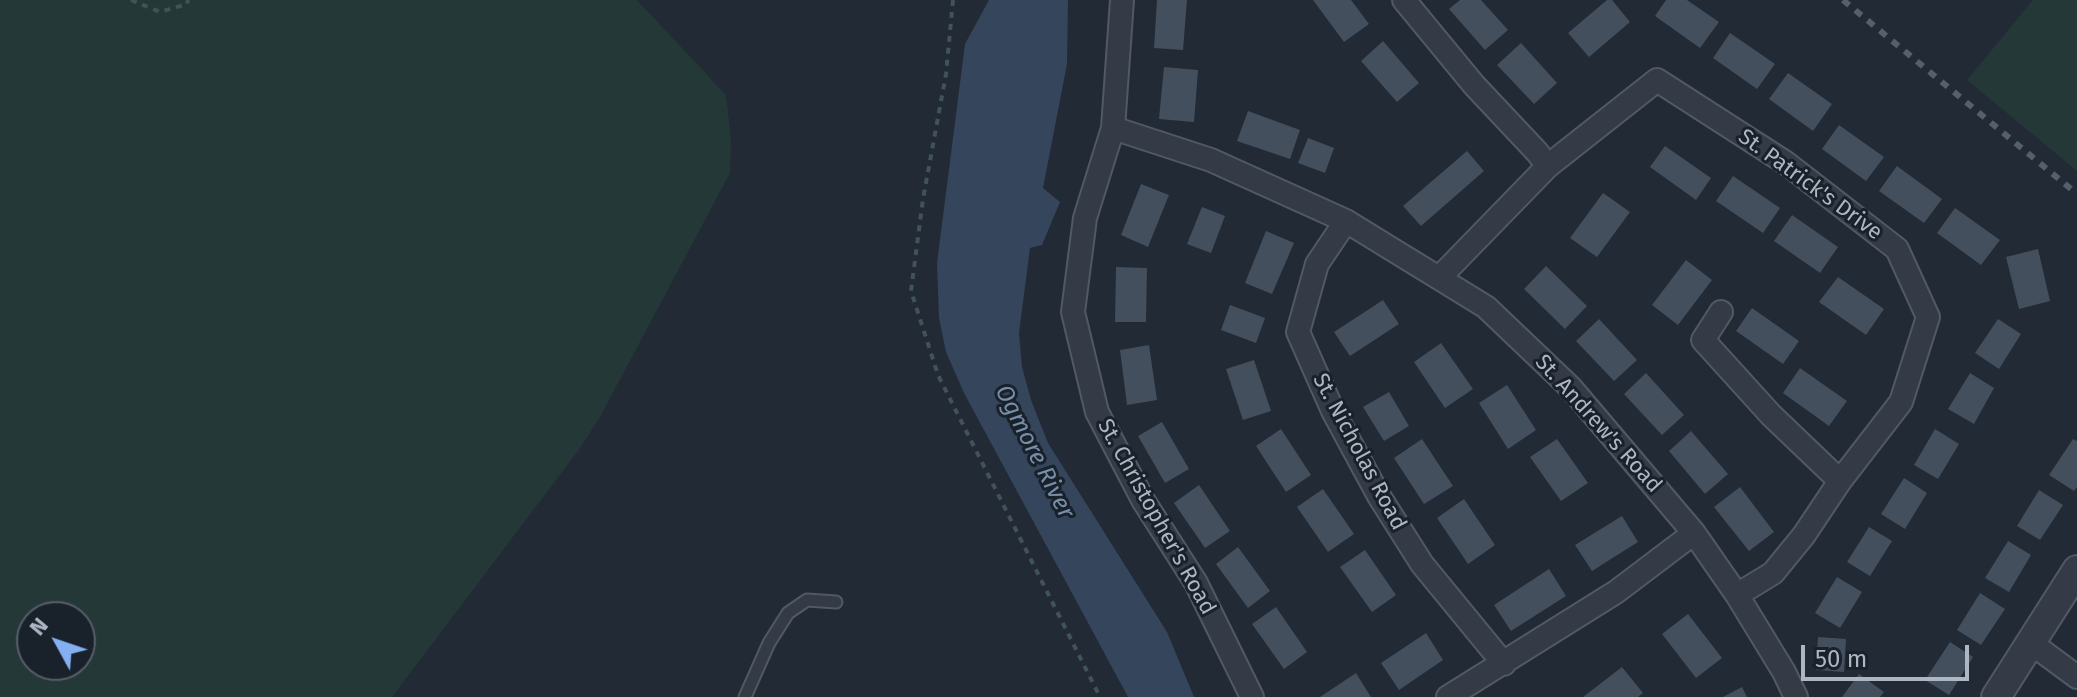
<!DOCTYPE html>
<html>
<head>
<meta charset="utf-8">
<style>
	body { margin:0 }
	#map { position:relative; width:2077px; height:697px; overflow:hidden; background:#212a35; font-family:"Fira Sans",sans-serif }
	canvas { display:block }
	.north { position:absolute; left:16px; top:601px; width:80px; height:80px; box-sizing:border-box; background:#19212a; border:2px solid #555d67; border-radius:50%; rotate:310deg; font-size:22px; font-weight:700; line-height:32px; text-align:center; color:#aeb6c3 }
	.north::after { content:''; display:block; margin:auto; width:28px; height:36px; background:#84b0f2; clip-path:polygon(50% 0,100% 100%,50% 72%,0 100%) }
	.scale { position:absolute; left:1801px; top:645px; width:168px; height:36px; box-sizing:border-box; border:4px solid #aeb6c3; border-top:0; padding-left:10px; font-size:24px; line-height:28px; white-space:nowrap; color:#aeb6c3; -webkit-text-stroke:6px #19212a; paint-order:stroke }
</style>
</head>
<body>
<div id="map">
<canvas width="2077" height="697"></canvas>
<div class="north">N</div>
<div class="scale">50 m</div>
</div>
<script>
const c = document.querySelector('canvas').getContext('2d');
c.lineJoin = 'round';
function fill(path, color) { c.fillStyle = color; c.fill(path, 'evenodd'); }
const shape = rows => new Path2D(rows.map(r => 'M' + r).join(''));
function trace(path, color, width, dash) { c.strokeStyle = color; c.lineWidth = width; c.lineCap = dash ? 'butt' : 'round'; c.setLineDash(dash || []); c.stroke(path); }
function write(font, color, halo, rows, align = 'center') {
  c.font = font + ' "Fira Sans",sans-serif'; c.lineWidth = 6; c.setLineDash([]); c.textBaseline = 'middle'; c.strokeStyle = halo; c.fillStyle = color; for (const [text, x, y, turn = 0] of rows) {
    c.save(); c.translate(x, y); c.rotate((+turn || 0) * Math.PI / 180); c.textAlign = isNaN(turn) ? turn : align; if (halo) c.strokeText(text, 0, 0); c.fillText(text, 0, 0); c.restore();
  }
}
const green = shape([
	[0,0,637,0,726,95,731,138,730,173,600,417,578,451,392,697,0,697],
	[32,617,80,617,80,665,32,665],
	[2033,0,2077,0,2077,171,1967,80]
]);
const water = shape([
	[989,0,1068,0,1067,64,1043,188,1060,202,1042,245,1030,248,1019,333,1022,367,1031,400,1048,443,1167,632,1194,697,1128,697,964,393,946,352,939,318,937,263,965,44]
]);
const building = shape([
	[1157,0,1187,0,1183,50,1154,48],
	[1313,0,1351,0,1369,24,1344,42],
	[1460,0,1481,0,1508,30,1485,50,1449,9],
	[1607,0,1612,0,1630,22,1589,57,1568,33],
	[1666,0,1687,0,1719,22,1700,48,1655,16],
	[1730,33,1775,64,1757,89,1713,58],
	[1383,41,1419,83,1397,102,1361,61],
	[1521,43,1557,83,1534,104,1497,65],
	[1164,67,1198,70,1194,122,1159,119],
	[1788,73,1832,104,1813,131,1769,99],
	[1248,111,1300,130,1290,159,1237,141],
	[1839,125,1884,157,1866,181,1822,149],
	[1308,138,1334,148,1325,173,1298,163],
	[1665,146,1711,178,1696,200,1650,167],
	[1467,151,1484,171,1421,226,1403,206],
	[1897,166,1942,199,1924,223,1879,191],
	[1733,176,1780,208,1763,233,1716,201],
	[1141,184,1169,195,1148,247,1121,235],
	[1603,193,1630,212,1597,257,1570,238],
	[1202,207,1225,216,1211,253,1187,244],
	[1955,208,2000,240,1981,265,1937,233],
	[1792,215,1838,247,1820,273,1774,241],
	[1266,231,1294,243,1272,294,1245,283],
	[2038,249,2050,301,2019,309,2006,257],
	[1686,260,1712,280,1678,325,1652,305],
	[1546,266,1587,306,1565,329,1524,289],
	[1116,267,1147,268,1146,322,1115,322],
	[1838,277,1884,309,1866,335,1819,302],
	[1383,300,1399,324,1350,356,1334,332],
	[1230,305,1265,318,1256,343,1221,330],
	[1752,308,1799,341,1783,364,1736,331],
	[1599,319,1637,360,1614,381,1576,341],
	[1998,319,2021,334,1999,369,1975,353],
	[1441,343,1473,389,1445,408,1414,362],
	[1149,345,1157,400,1127,405,1120,350],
	[1254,360,1271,411,1243,420,1226,369],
	[1800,368,1847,401,1829,426,1783,393],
	[1646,373,1684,415,1662,435,1624,394],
	[1970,373,1994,388,1974,424,1948,409],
	[1507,385,1536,430,1508,449,1479,403],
	[1389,392,1409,426,1384,441,1363,407],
	[1162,422,1189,469,1165,483,1138,436],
	[1281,429,1311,475,1286,492,1256,446],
	[1935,429,1959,444,1938,479,1914,465],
	[1691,431,1728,474,1705,494,1669,451],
	[1422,439,1453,486,1424,504,1394,458],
	[1557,439,1588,483,1561,501,1530,457],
	[2073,439,2077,441,2077,487,2074,491,2049,475],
	[1904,478,1927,493,1905,529,1881,514],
	[1199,485,1230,531,1205,548,1174,503],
	[1740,487,1774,532,1749,551,1714,507],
	[1323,489,1354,534,1328,552,1297,507],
	[2039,490,2063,505,2040,540,2017,526],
	[1464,499,1495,545,1468,564,1437,518],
	[1622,516,1638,542,1592,571,1575,545],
	[1869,527,1892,541,1870,576,1847,562],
	[2008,541,2031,555,2009,592,1985,578],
	[1238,547,1270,591,1248,608,1216,564],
	[1365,550,1396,595,1372,612,1340,567],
	[1549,569,1566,596,1511,631,1494,605],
	[1837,577,1862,592,1840,628,1815,613],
	[1980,593,2005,609,1981,645,1957,630],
	[1276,607,1307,652,1284,669,1252,624],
	[1688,614,1722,658,1696,678,1662,634],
	[1426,633,1443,660,1399,690,1381,663],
	[1818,637,1846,639,1844,672,1816,670],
	[1950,642,1973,657,1949,695,1925,680],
	[1622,667,1643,693,1638,697,1583,697],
	[1356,673,1371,697,1320,697],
	[1859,674,1884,692,1880,697,1842,697],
	[1742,687,1747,697,1723,697]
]);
const path = shape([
	[131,0,160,12,187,4,188,0],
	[953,0,946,74,923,199,911,291,938,375,1100,697]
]);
const service = shape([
	[745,697,769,643,788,613,807,600,836,602]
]);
const minor = shape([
	[1122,0,1113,128,1085,218,1073,312,1097,412,1143,500,1196,583,1252,697],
	[1404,0,1474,85,1537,152,1548,166],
	[1113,128,1211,160,1346,221,1486,307,1571,388,1694,533,1737,595,1784,672,1796,697],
	[1346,221,1317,264,1298,332,1333,411,1379,496,1422,564,1504,664],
	[1440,277,1548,166,1657,80,1786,163,1897,249,1928,317,1901,402,1840,481,1804,535,1773,573,1737,595],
	[1721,312,1703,340,1771,415,1840,481],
	[2031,643,2077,677],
	[1448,697,1616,592,1694,533]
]);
const tertiary = shape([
	[1996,697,2077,570]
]);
const rail = shape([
	[1843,0,2077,194]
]);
const streetNames = [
	["St. Patrick's Drive",1810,185,36],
	["St. Andrew's Road",1598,424,48],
	["St. Nicholas Road",1359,452,62],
	["St. Christopher's Road",1156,517,61]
];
const waterNames = [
	["Ogmore River",1034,452,63]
];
fill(green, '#253838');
fill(water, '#35455c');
fill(building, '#444f5d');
trace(service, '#515964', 15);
trace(minor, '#515964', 26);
trace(tertiary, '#515964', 32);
trace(path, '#425356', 4, [6, 6]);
trace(service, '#343b46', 11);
trace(minor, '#343b46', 22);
trace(tertiary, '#343b46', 28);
trace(rail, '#56606d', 6, [8, 8]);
write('22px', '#aeb6c3', '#19212a', streetNames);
write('italic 24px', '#778eaa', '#19212a', waterNames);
</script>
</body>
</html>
